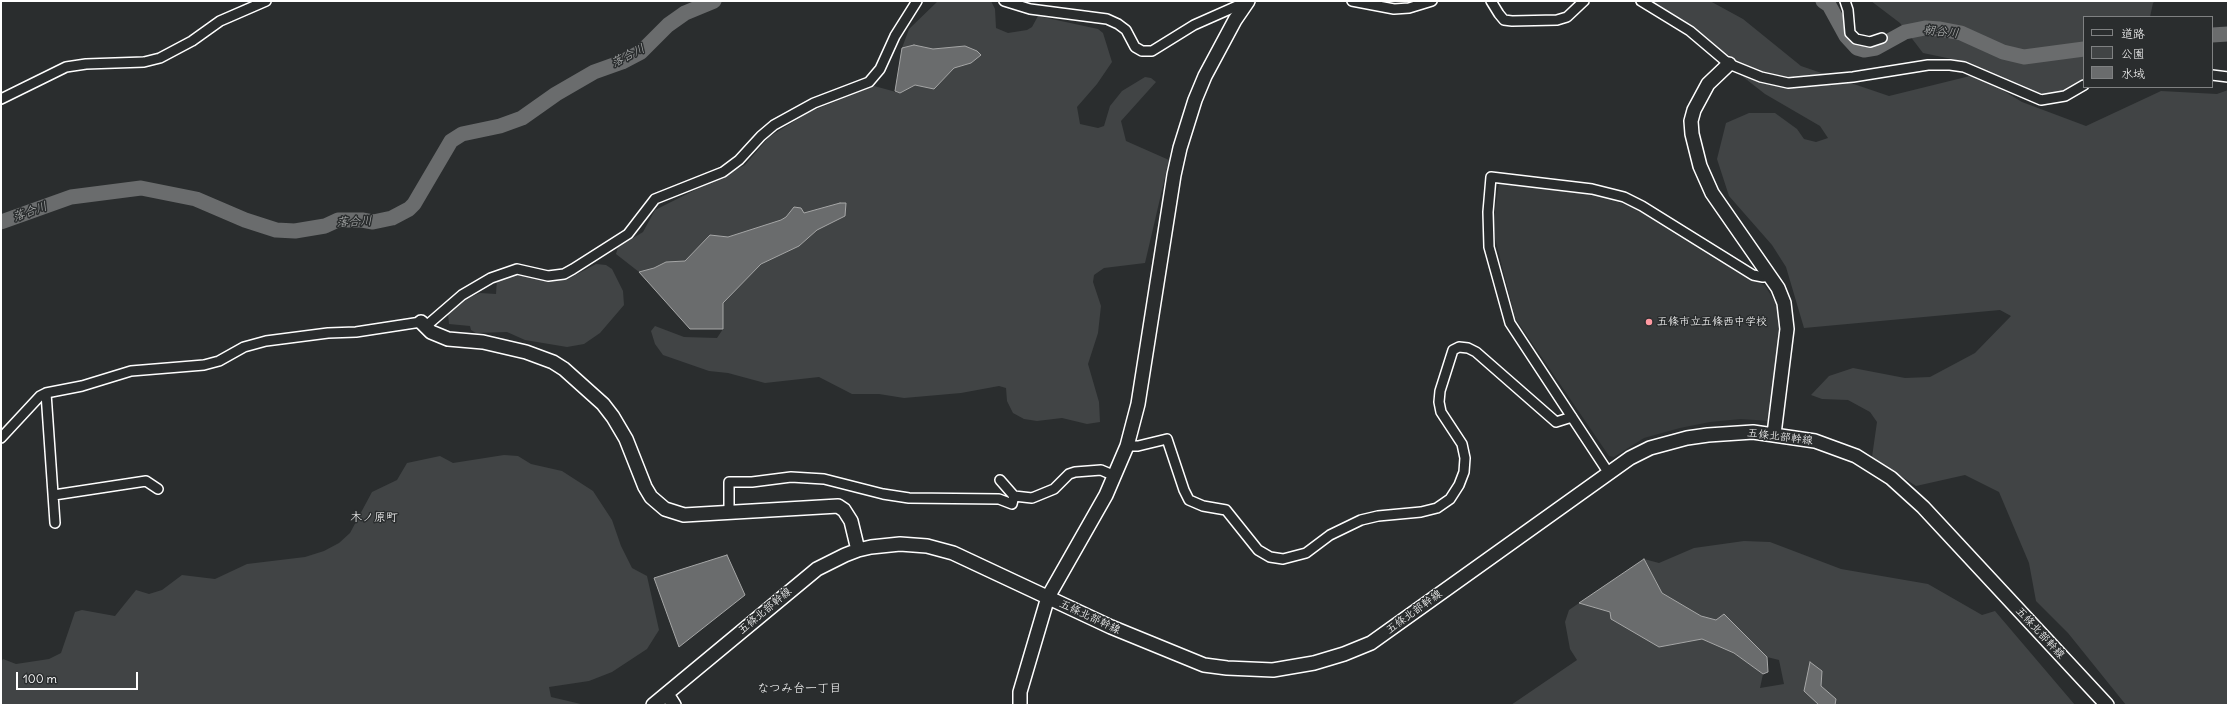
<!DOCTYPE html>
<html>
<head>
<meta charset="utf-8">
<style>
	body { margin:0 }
	#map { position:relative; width:2229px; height:706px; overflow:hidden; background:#2a2d2e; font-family:Delius,"Klee One",sans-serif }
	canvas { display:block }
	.frame { position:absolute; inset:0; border:2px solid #fff; pointer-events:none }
	.legend { position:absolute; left:2083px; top:16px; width:130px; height:72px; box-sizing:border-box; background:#2a2d2e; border:1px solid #7f8182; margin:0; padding:5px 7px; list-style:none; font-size:12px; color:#fff }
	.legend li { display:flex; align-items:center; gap:8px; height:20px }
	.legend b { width:20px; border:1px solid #7f8182 }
	.scale { position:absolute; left:16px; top:672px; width:122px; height:18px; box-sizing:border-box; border:2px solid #fff; border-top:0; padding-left:5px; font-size:12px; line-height:14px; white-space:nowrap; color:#fff; -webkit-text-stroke:3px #2a2d2e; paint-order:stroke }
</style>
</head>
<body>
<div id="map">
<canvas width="2229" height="706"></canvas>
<div class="frame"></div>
<ul class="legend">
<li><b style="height:5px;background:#2a2d2e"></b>道路</li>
<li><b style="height:11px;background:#414445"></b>公園</li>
<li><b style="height:11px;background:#6a6c6d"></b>水域</li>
</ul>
<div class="scale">100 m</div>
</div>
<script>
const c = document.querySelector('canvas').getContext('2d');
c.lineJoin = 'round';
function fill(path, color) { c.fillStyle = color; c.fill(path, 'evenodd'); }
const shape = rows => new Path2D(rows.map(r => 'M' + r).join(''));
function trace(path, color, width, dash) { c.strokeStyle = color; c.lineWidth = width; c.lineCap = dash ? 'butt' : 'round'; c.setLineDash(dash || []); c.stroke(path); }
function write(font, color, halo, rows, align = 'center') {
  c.font = font + ' Delius,"Klee One",sans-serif'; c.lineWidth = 3; c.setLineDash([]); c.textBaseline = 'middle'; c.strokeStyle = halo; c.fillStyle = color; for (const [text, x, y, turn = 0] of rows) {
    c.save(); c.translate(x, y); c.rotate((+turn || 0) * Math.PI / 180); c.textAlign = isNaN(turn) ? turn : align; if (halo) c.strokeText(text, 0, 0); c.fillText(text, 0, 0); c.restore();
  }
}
const built = shape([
	[1499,183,1598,195,1635,208,1765,286,1776,303,1780,326,1769,421,1741,419,1710,422,1680,428,1644,438,1614,457,1609,456,1515,318,1495,238,1494,217]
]);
const green = shape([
	[938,1,991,1,995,9,996,28,1008,33,1027,30,1032,27,1038,16,1098,29,1103,33,1112,62,1097,84,1077,107,1080,124,1098,128,1104,126,1110,106,1122,91,1145,77,1151,78,1156,82,1121,121,1126,141,1169,160,1145,263,1104,268,1094,275,1093,282,1101,306,1098,333,1088,364,1099,402,1100,422,1087,424,1062,418,1037,421,1024,419,1013,413,1007,401,1006,388,999,386,961,393,904,398,879,394,852,394,819,377,765,383,728,373,709,371,663,355,655,344,651,331,655,326,684,337,717,338,723,329,723,303,761,264,799,246,817,230,845,216,845,203,839,203,804,214,794,207,786,217,781,220,728,237,710,235,685,261,666,262,654,268,639,272,616,254,618,247,643,232,655,210,745,165,769,137,809,112,874,86,900,93,915,85,934,89,954,68,971,63,965,46,933,49,914,45,902,48,909,29],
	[1646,1,1710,1,1743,19,1801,66,1889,96,1970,76,1989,82,2022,102,2086,126,2161,91,2217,94,2228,90,2228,705,2126,705,2068,633,2036,601,2029,563,1999,492,1965,475,1916,486,1872,457,1877,422,1870,412,1848,400,1822,399,1811,395,1829,376,1853,368,1905,378,1930,377,1975,353,2011,316,2000,310,1804,328,1786,267,1772,245,1729,196,1717,159,1726,123,1749,113,1775,113,1797,129,1804,139,1816,142,1828,138,1820,126,1765,94],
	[1871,1,2155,1,2153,3,2150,17,2084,17,2084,87,2060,94,2037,95,2011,87,1971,63,1923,53,1900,23],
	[596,264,606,265,612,269,623,291,624,305,600,333,584,344,567,347,525,340,507,332,476,333,471,330,470,326,449,324,448,314,459,302,480,293,496,294,497,279,518,271,541,280,568,279],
	[504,455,518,456,531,464,562,471,593,491,612,520,621,546,632,568,647,576,659,630,647,649,612,672,589,681,549,687,551,697,585,705,1,705,1,662,3,659,16,664,49,659,61,653,75,612,82,610,115,616,136,590,149,594,162,590,182,575,215,579,247,564,305,557,324,551,339,543,350,533,372,492,397,480,407,463,440,456,453,463],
	[1744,541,1770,542,1841,569,1928,584,1982,615,1995,611,2075,705,1511,705,1577,660,1570,649,1565,622,1569,610,1579,603,1610,612,1659,647,1702,639,1734,653,1763,674,1760,688,1784,684,1779,660,1767,657,1724,614,1716,620,1700,616,1662,593,1644,559,1659,563,1694,548]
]);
const water = shape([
	[914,45,933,49,965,46,977,51,981,55,971,63,954,68,934,89,915,85,900,93,895,91,902,48,914,45],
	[840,203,846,203,845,216,817,230,799,246,761,264,723,303,723,329,690,329,639,272,654,268,666,262,685,261,710,235,728,237,781,220,786,217,794,207,801,208,804,213,840,203],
	[727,555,745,595,679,647,654,578,727,555],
	[1644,559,1662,593,1701,616,1716,620,1724,614,1767,657,1768,672,1763,674,1734,653,1702,639,1659,647,1611,619,1610,612,1579,603,1644,559],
	[1810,662,1822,671,1821,686,1836,699,1835,705,1819,705,1804,691,1810,662]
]);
const river = shape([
	[1823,1,1829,5,1846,36,1857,48,1864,50,1876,48,1905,32,1925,28,1940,29,1961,33,2003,52,2024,57,2084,49],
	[2212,35,2228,34],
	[1,222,71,197,141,188,196,199,245,220,276,230,295,231,325,226,338,220,362,220,373,222,392,218,409,209,414,204,451,141,462,134,500,126,522,118,556,94,594,72,622,62,641,52,668,25,685,13,714,1]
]);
const street = shape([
	[1004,1,1030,9,1107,19,1118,24,1126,30,1135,47,1142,51,1152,51,1194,25,1246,2],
	[1352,1,1394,9,1409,8,1432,1],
	[1491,1,1499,14,1504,20,1512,21,1557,20,1567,17,1584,1],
	[1641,1,1690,31,1729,64,1761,77,1788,83,1853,77,1928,65,1950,65,1964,67,2041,100,2065,96,2084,85],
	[1845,1,1848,10,1850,33,1856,39,1870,42,1882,38],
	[2212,75,2228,77],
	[1,99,66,67,86,64,144,62,160,58,192,41,220,21,266,1],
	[425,327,462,295,491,278,517,269,548,276,564,274,573,269,628,234,655,199,723,172,739,160,761,136,774,125,814,103,869,82,880,69,895,36,917,1],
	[46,393,55,523],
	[1,438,40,396,46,393,82,386,131,371,204,365,219,361,244,347,266,341,328,333,356,332,421,322],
	[1127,446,1138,446,1167,439,1184,490,1189,500,1203,506,1226,510,1258,550,1270,557,1283,559,1306,553,1330,535,1361,520,1378,516,1421,512,1437,508,1450,499,1459,485,1464,472,1465,458,1462,444,1441,412,1439,402,1440,391,1453,350,1459,347,1468,348,1476,352,1556,422,1572,417],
	[1608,472,1510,323,1489,247,1488,212,1491,177,1592,189,1624,197,1642,206,1753,275,1763,277,1769,276],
	[1000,480,1014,496,1032,498,1054,489,1069,474,1075,472,1101,470,1115,476],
	[54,495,146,481,158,489],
	[729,512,729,482,752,482,791,477,824,479,883,494,909,498,999,499,1012,504,1014,496]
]);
const secondary = shape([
	[1729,64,1708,84,1694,110,1691,121,1692,134,1700,166,1712,193,1778,288,1784,303,1787,329,1774,434],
	[421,322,431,332,448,339,483,342,526,352,553,362,564,369,603,404,613,417,626,439,645,487,651,497,665,509,684,515,838,506,844,510,851,521,858,550],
	[667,694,674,705],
	[653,705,817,569,845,555,858,550,871,547,900,544,927,546,953,553,1111,627,1204,665,1227,668,1273,670,1314,663,1344,654,1371,643,1630,458,1650,448,1687,438,1708,435,1753,432,1815,441,1856,456,1891,478,1923,507,2107,705],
	[1020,705,1020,692,1048,597,1106,495,1127,446,1138,404,1174,175,1180,148,1195,100,1205,76,1235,20,1248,1]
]);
const markers = [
	[1649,322,4,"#ff9aa2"]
];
const poiNames = [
	["五條市立五條西中学校",1657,322]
];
const streetNames = [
	["五條北部幹線",1780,437,7],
	["五條北部幹線",765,611,-40],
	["五條北部幹線",1414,612,-36],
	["五條北部幹線",1090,617,25],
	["五條北部幹線",2040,633,47]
];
const waterNames = [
	["朝谷川",1941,32,6],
	["落合川",628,56,-27],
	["落合川",30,212,-20],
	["落合川",354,222,-3]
];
const neighbourhoodNames = [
	["木ノ原町",374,518],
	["なつみ台一丁目",799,689]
];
fill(built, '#373a3b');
fill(green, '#414445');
fill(water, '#6a6c6d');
trace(water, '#a6a7a7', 1);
trace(river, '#6a6c6d', 15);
trace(street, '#fff', 12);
trace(secondary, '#fff', 16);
trace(street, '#2a2d2e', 9);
trace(secondary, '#2a2d2e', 13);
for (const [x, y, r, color] of markers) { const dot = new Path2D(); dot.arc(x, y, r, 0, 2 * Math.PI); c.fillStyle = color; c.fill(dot); trace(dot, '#2a2d2e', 1.5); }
write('11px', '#fff', '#2a2d2e', poiNames, 'left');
write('11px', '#fff', '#2a2d2e', streetNames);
write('italic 12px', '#b4b6b6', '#2a2d2e', waterNames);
write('12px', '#fff', '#2a2d2e', neighbourhoodNames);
</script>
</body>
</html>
